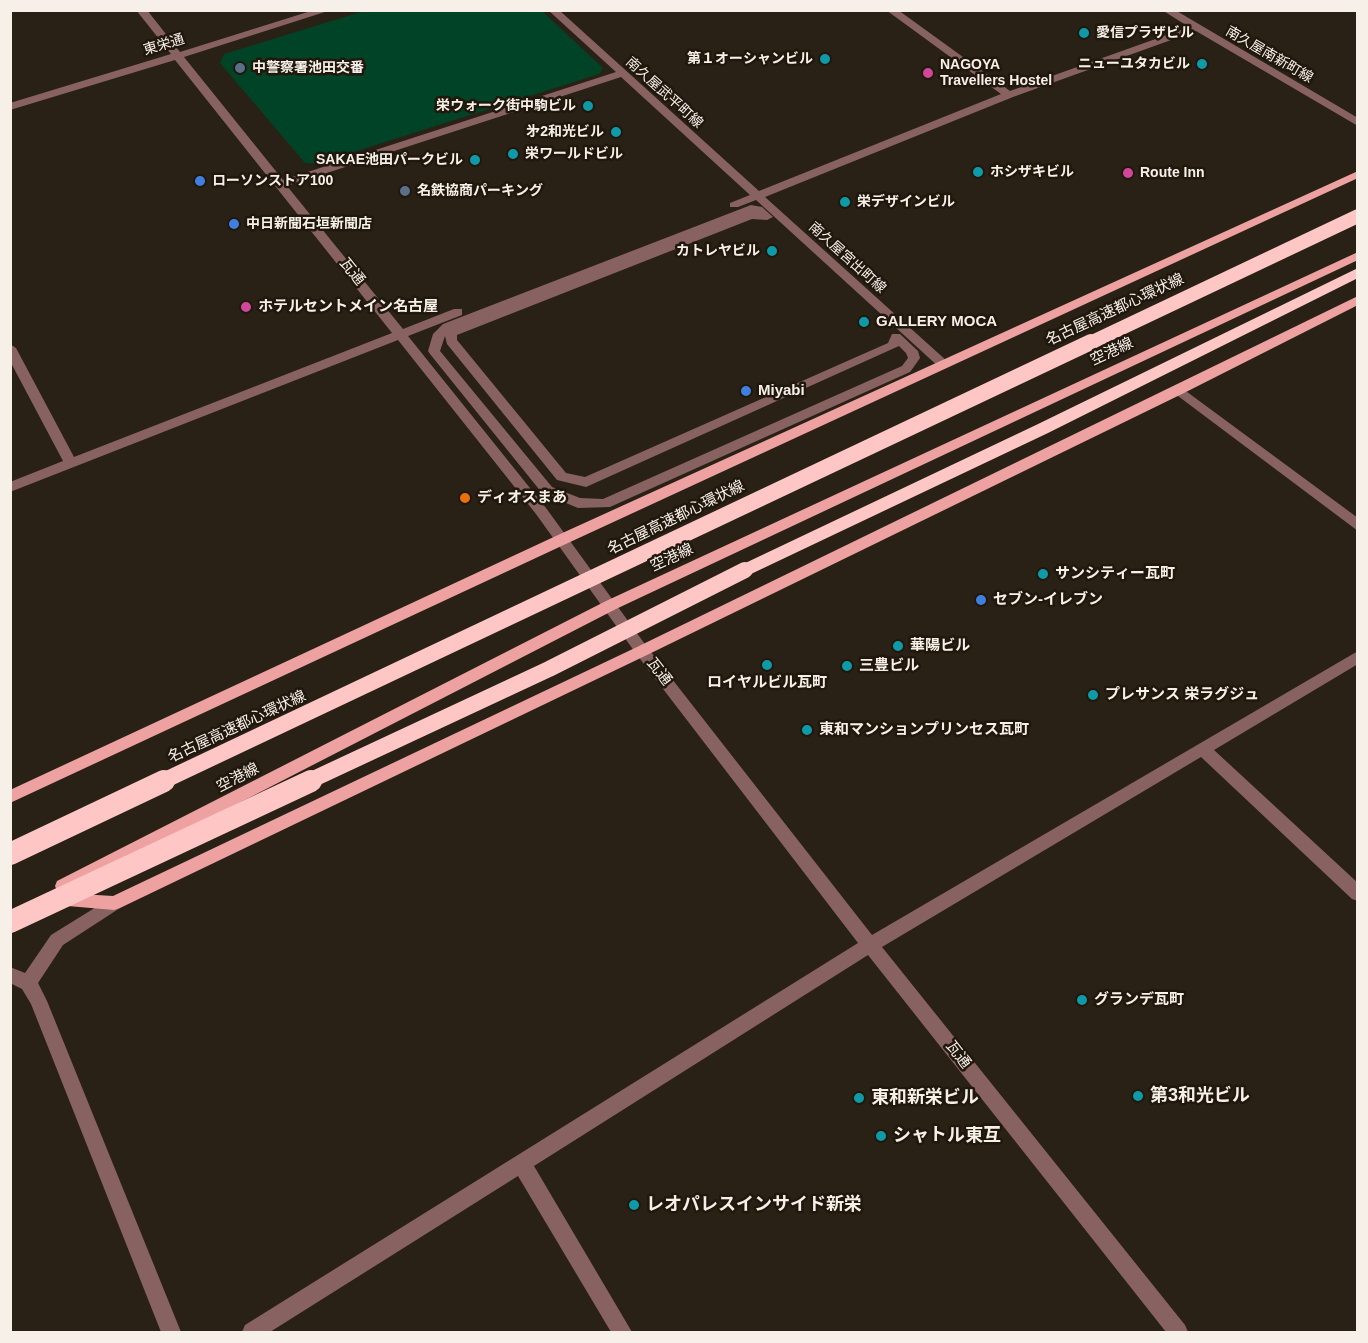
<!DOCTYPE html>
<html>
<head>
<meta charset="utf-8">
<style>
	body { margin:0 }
	#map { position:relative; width:1368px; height:1343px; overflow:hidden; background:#2a2116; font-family:Helvetica,sans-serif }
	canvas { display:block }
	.frame { position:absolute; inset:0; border:12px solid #f7f0e9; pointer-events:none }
</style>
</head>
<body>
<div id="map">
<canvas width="1368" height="1343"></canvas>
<div class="frame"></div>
</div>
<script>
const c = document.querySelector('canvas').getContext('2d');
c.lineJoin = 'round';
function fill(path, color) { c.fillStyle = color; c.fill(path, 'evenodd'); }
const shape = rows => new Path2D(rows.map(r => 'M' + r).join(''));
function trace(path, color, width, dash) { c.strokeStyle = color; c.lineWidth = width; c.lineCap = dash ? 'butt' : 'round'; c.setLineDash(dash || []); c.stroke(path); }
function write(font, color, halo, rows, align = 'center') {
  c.font = font + ' Helvetica,"Noto Sans JP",sans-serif'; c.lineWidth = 5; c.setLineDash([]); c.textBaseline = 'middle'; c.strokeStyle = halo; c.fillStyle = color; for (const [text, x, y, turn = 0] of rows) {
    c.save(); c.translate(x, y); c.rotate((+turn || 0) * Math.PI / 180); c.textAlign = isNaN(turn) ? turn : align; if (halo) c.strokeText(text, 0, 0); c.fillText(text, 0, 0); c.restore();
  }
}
const green = shape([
	[541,10,603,68,599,74,316,164,305,163,220,63,224,54,364,11]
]);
const street = shape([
	[136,10,147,10,180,52,314,10,331,10,184,57,283,180,616,72,548,10,559,10,759,191,1001,94,886,10,898,10,1010,91,1189,27,1162,10,1175,10,1358,118,1358,126,1196,31,1013,97,765,197,948,362,950,365,944,369,940,368,756,200,738,207,730,207,730,203,750,195,621,77,287,186,403,329,454,309,462,309,462,315,408,336,546,508,647,647,872,935,1358,651,1358,664,1214,750,1358,883,1358,901,1352,899,1201,757,882,947,1185,1325,1188,1332,1166,1332,868,955,534,1166,632,1332,611,1332,518,1176,270,1332,242,1332,245,1325,858,943,637,655,536,514,398,340,10,492,10,482,63,461,10,361,10,344,16,348,74,457,392,333,175,60,10,110,10,103,171,54,136,10],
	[751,205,762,207,773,217,767,220,752,219,457,335,457,340,566,473,585,477,888,343,892,334,900,334,918,351,920,358,913,368,910,372,610,507,578,508,542,493,430,354,428,351,433,334,443,324,751,205],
	[445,336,447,344,557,480,586,487,899,346,906,353,908,358,902,366,603,499,580,498,552,487,440,351,445,336],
	[1179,386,1358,518,1358,531,1174,393,1174,387,1179,386],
	[114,896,120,898,122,903,120,908,63,945,38,983,47,1001,181,1332,161,1332,31,1004,22,989,10,983,10,967,25,973,51,935,114,896]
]);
const primary = shape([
	[1358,171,1358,178,568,543,10,803,10,790,558,535,1358,171],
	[1358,252,1358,260,616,609,64,893,113,896,637,647,1358,296,1358,305,1184,393,647,655,120,908,114,910,56,905,54,900,56,895,62,893,57,891,55,886,57,881,606,601,1358,252]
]);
const highway = shape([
	[1358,268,1358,278,1048,433,751,574,739,574,736,570,739,566,1036,425,1358,268]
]);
const highwayBridgeFar2 = shape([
	[1088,344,1358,216]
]);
const highwayBridgeFar1 = shape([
	[161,782,1091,342],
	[307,782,549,669,745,570]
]);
const highwayBridge = shape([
	[10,854,164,781],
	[10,922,311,781]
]);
const markers = [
	[1084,33,6,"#0f9aa8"],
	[825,59,6,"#0f9aa8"],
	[1202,64,6,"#0f9aa8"],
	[240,68,6,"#5c6f8a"],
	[928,73,6,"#d1479c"],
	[588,106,6,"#0f9aa8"],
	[616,132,6,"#0f9aa8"],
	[513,154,6,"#0f9aa8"],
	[475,160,6,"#0f9aa8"],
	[978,172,6,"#0f9aa8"],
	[1128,173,6,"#d1479c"],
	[200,181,6,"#3f7fe0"],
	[405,191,6,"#5c6f8a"],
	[845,202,6,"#0f9aa8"],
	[234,224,6,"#3f7fe0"],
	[772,251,6,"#0f9aa8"],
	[246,307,6,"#d1479c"],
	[864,322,6,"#0f9aa8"],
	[746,391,6,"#3f7fe0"],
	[465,498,6,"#e8710a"],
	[1043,574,6,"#0f9aa8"],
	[981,600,6,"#3f7fe0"],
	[898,646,6,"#0f9aa8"],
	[767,665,6,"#0f9aa8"],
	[847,666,6,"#0f9aa8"],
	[1093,695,6,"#0f9aa8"],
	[807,730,6,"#0f9aa8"],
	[1082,1000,6,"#0f9aa8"],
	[1138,1096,6,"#0f9aa8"],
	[859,1098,6,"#0f9aa8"],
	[881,1136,6,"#0f9aa8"],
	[634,1205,6,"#0f9aa8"]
];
const farPoinames = [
	["愛信プラザビル",1096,33],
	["第１オーシャンビル",813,59,"right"],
	["ニューユタカビル",1190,64,"right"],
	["NAGOYA",940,65],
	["Travellers Hostel",940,81],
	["中警察署池田交番",252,68],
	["栄ウォーク街中駒ビル",576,106,"right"],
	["㐧2和光ビル",604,132,"right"],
	["栄ワールドビル",525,154],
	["SAKAE池田パークビル",463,160,"right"],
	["ホシザキビル",990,172],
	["Route Inn",1140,173],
	["ローソンストア100",212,181],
	["名鉄協商パーキング",417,191],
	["栄デザインビル",857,202],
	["中日新聞石垣新聞店",246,224],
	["カトレヤビル",760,251,"right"]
];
const farStreetnames = [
	["東栄通",164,45,-17],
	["南久屋南新町線",1269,55,30],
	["南久屋武平町線",664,93,42],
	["南久屋宮出町線",847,258,42]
];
const streetNames = [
	["瓦通",352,272,51],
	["名古屋高速都心環状線",1115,310,-25],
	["空港線",1112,352,-25],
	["名古屋高速都心環状線",676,518,-26],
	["空港線",672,558,-25],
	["瓦通",659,672,52],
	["名古屋高速都心環状線",237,727,-25],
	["空港線",238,778,-27],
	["瓦通",958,1055,52]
];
const poiNames = [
	["ホテルセントメイン名古屋",258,307],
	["GALLERY MOCA",876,322],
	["Miyabi",758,391],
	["ディオスまあ",477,498],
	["サンシティー瓦町",1055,574],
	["セブン-イレブン",993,600],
	["華陽ビル",910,646],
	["三豊ビル",859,666],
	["ロイヤルビル瓦町",767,683,"center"],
	["プレサンス 栄ラグジュ",1105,695],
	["東和マンションプリンセス瓦町",819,730],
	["グランデ瓦町",1094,1000]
];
const nearPoinames = [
	["第3和光ビル",1150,1096],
	["東和新栄ビル",871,1098],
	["シャトル東互",893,1136],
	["レオパレスインサイド新栄",646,1205]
];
fill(green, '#004326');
fill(street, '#876261');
fill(primary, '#eda1a0');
fill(highway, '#fec6c4');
trace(highwayBridgeFar2, '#fec6c4', 14);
trace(highwayBridgeFar1, '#fec6c4', 16);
trace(highwayBridge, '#fec6c4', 22);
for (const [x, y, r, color] of markers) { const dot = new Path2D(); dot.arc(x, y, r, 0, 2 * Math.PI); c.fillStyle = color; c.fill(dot); trace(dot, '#20170d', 2); }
write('bold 14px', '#f7f0e9', '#20170d', farPoinames, 'left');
write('14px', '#f7f0e9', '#20170d', farStreetnames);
write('15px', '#f7f0e9', '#20170d', streetNames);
write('bold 15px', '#f7f0e9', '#20170d', poiNames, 'left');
write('bold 18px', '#f7f0e9', '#20170d', nearPoinames, 'left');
</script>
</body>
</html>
